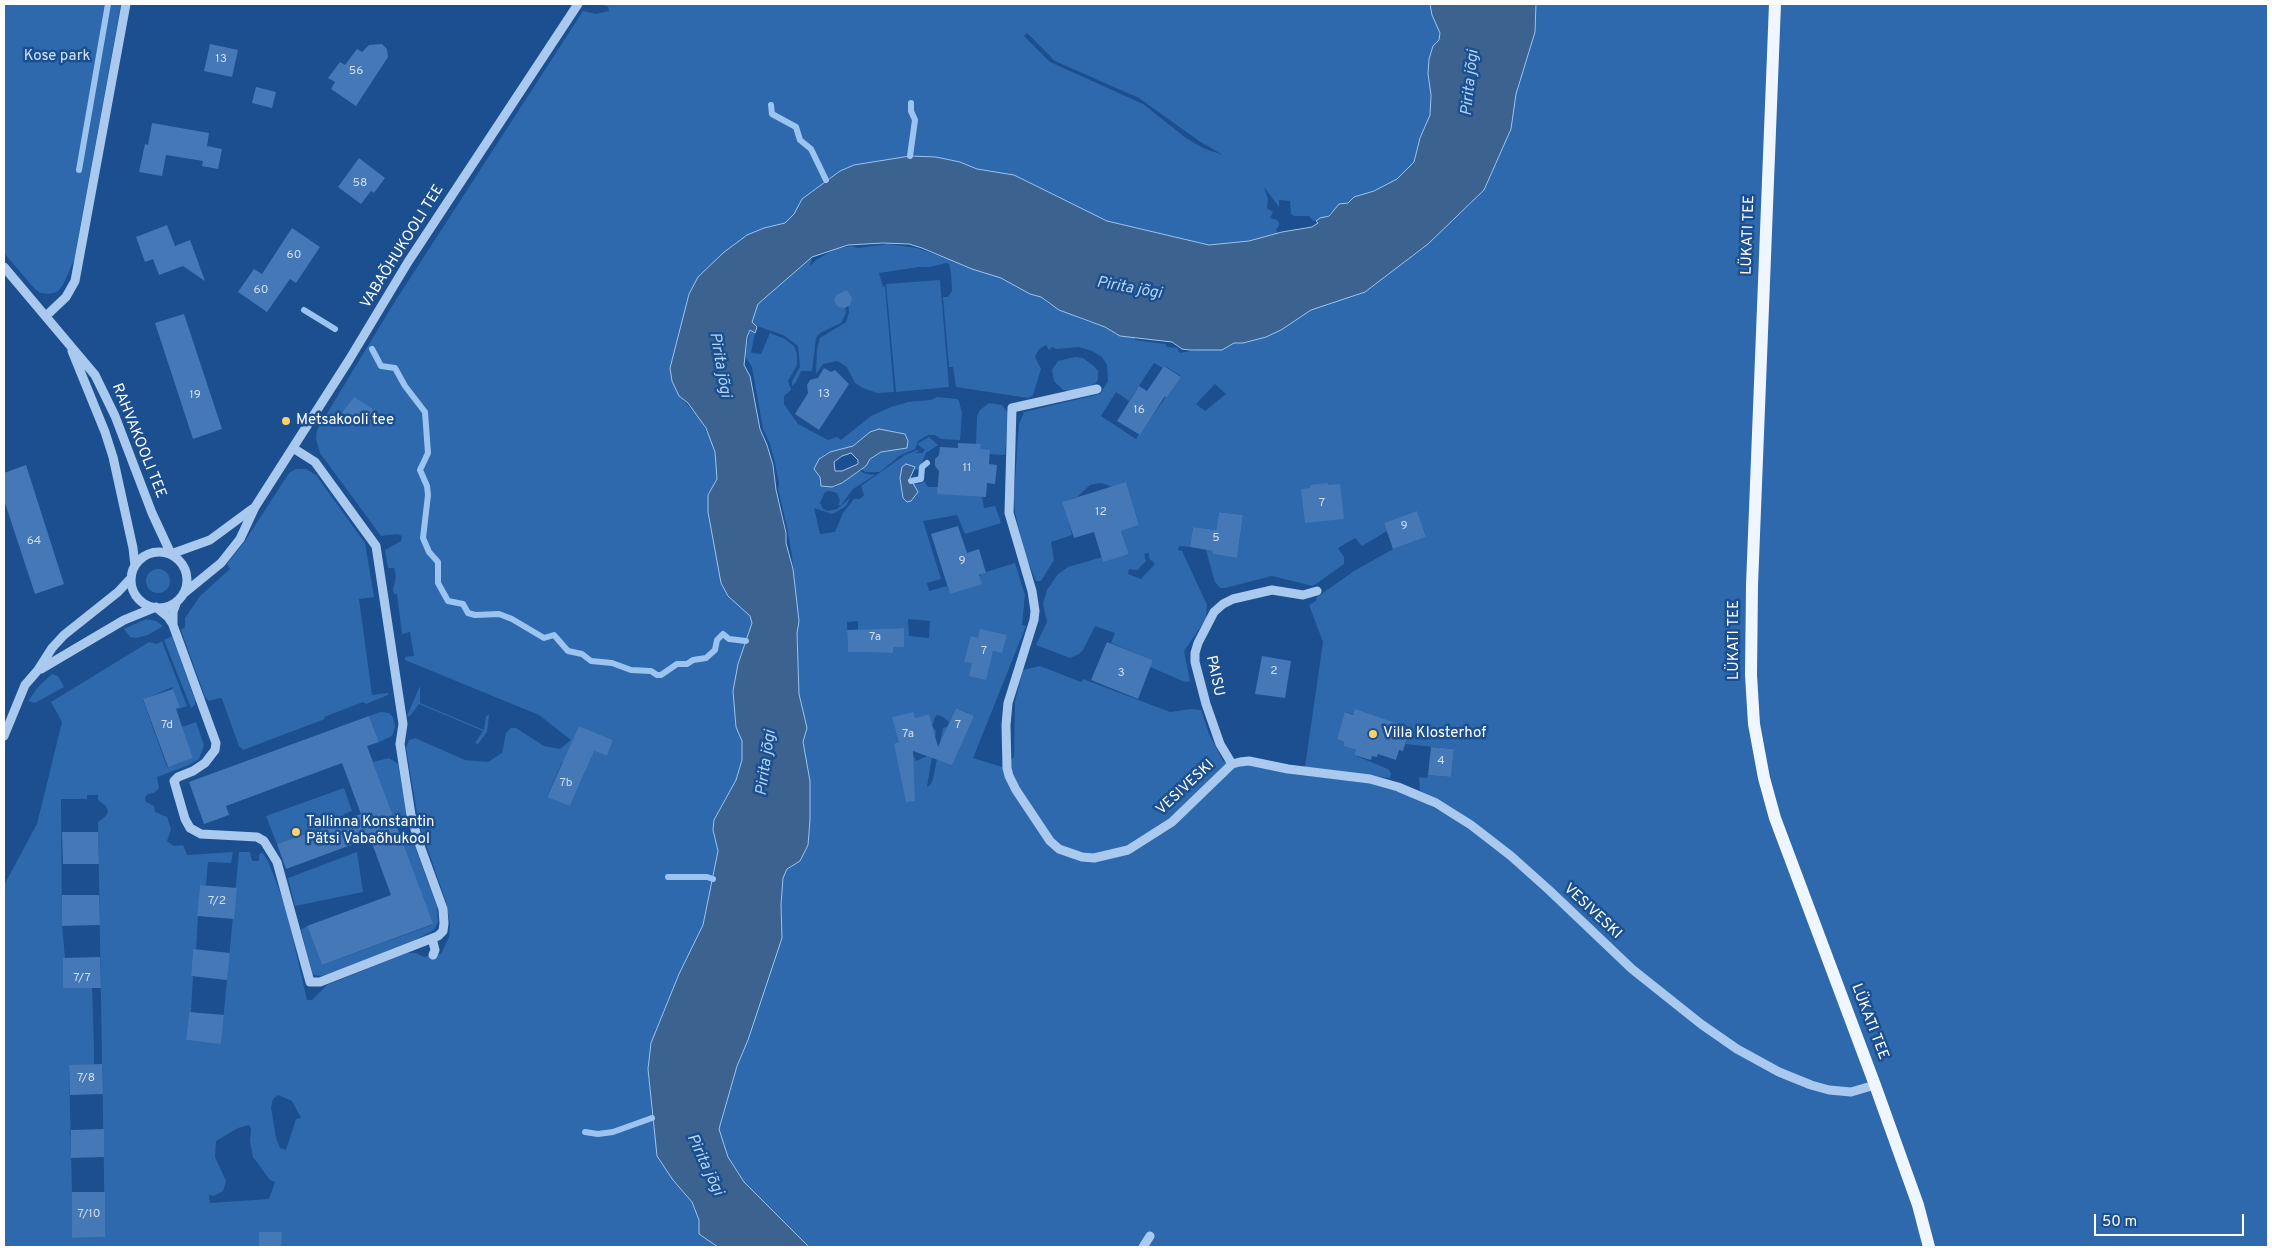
<!DOCTYPE html>
<html>
<head>
<meta charset="utf-8">
<style>
	body { margin:0 }
	#map { position:relative; width:2272px; height:1251px; overflow:hidden; background:#1b4f8f; font-family:Overpass,sans-serif }
	canvas { display:block }
	.frame { position:absolute; inset:0; border:5px solid #fff; pointer-events:none }
	.scale { position:absolute; left:2094px; top:1214px; width:150px; height:22px; box-sizing:border-box; border:2px solid #fff; border-top:0; padding-left:6px; font-size:15px; line-height:18px; white-space:nowrap; color:#fff; -webkit-text-stroke:4px #1b4f8f; paint-order:stroke }
</style>
</head>
<body>
<div id="map">
<canvas width="2272" height="1251"></canvas>
<div class="frame"></div>
<div class="scale">50 m</div>
</div>
<script>
const c = document.querySelector('canvas').getContext('2d');
c.lineJoin = 'round';
function fill(path, color) { c.fillStyle = color; c.fill(path, 'evenodd'); }
const shape = rows => new Path2D(rows.map(r => 'M' + r).join(''));
function trace(path, color, width, dash) { c.strokeStyle = color; c.lineWidth = width; c.lineCap = dash ? 'butt' : 'round'; c.setLineDash(dash || []); c.stroke(path); }
function write(font, color, halo, rows, align = 'center') {
  c.font = font + ' Overpass,sans-serif'; c.lineWidth = 5; c.setLineDash([]); c.textBaseline = 'middle'; c.strokeStyle = halo; c.fillStyle = color; for (const [text, x, y, turn = 0] of rows) {
    c.save(); c.translate(x, y); c.rotate((+turn || 0) * Math.PI / 180); c.textAlign = isNaN(turn) ? turn : align; if (halo) c.strokeText(text, 0, 0); c.fillText(text, 0, 0); c.restore();
  }
}
const green = shape([
	[4,4,121,4,74,260,63,285,57,292,49,294,40,293,35,289,4,253],
	[592,4,1430,4,1432,15,1440,33,1439,40,1433,46,1428,74,1431,95,1430,115,1420,138,1414,162,1397,179,1374,191,1354,197,1349,203,1338,206,1325,218,1313,221,1309,216,1294,216,1291,214,1290,201,1279,200,1279,207,1264,187,1268,199,1267,208,1273,212,1270,218,1277,220,1279,223,1279,226,1276,230,1278,233,1249,241,1209,245,1107,221,1014,175,977,169,960,162,936,157,910,156,854,165,840,171,802,199,794,214,785,223,764,228,689,294,670,368,672,381,679,396,699,417,710,438,715,453,717,479,708,495,708,512,721,583,728,596,750,616,752,623,738,664,733,691,736,727,742,741,742,760,736,780,714,820,713,830,718,851,703,925,679,974,651,1043,648,1069,653,1124,673,1180,692,1202,699,1220,699,1234,718,1247,4,1247,4,885,37,824,62,722,51,702,149,642,157,644,162,641,163,644,187,706,176,710,180,707,172,687,143,700,167,767,193,758,182,727,196,722,204,745,199,759,189,765,157,777,159,788,154,793,148,794,145,797,146,802,154,806,155,812,167,817,171,829,167,841,174,846,183,845,187,855,233,852,231,863,208,862,206,885,200,885,196,950,193,950,191,976,193,977,191,1012,189,1012,186,1040,221,1043,239,852,250,852,252,861,259,861,259,855,262,852,268,861,285,905,307,1000,312,1000,327,985,407,953,416,953,424,957,441,954,449,937,450,924,446,902,419,824,406,748,409,740,415,738,465,760,488,762,502,753,506,733,511,728,516,728,544,746,560,749,571,740,539,715,405,660,405,657,414,656,410,632,402,634,397,594,394,594,393,590,396,576,394,568,388,568,385,550,401,541,402,536,397,534,381,536,320,453,316,439,317,430,394,303,583,11,596,14,609,11,608,7,603,5],
	[1027,33,1055,61,1139,98,1199,141,1223,155,1203,148,1186,138,1143,104,1050,62,1024,36],
	[579,726,613,740,607,756,572,742],
	[562,762,585,772,570,806,547,796],
	[87,795,98,795,98,800,106,806,108,811,106,816,98,822,105,1237,73,1238,69,1065,94,1065,94,1047,92,988,63,988,63,958,65,958,62,925,61,799,87,799],
	[278,1095,292,1101,301,1118,296,1119,286,1150,280,1148,276,1138,271,1107,273,1099],
	[249,1125,251,1129,250,1141,253,1157,270,1180,275,1182,269,1199,210,1203,209,1195,214,1196,223,1191,226,1181,215,1157,216,1141,238,1128],
	[1536,4,2268,4,2268,1247,809,1247,757,1198,744,1182,728,1157,719,1129,737,1066,748,1040,782,938,781,905,783,878,787,869,800,861,808,845,810,820,810,781,803,742,807,728,799,694,797,633,799,621,792,556,787,527,778,489,779,483,775,463,770,444,763,429,752,367,745,356,750,330,755,333,751,353,761,354,770,333,785,339,794,346,797,354,797,365,788,381,791,390,784,396,784,404,798,424,828,440,837,437,841,440,871,416,891,407,908,402,931,400,937,397,957,399,959,401,962,413,960,440,941,439,935,435,928,435,918,441,915,449,899,456,880,472,865,472,862,469,870,459,881,452,907,448,908,441,905,434,879,429,853,446,826,453,819,459,814,469,820,477,819,482,824,487,835,487,860,471,866,474,875,475,853,489,841,505,838,505,840,501,837,493,829,491,825,492,820,503,823,509,828,511,837,509,850,498,846,506,838,511,832,514,814,508,820,534,835,532,843,513,854,499,860,499,864,495,861,486,905,455,917,450,920,451,914,453,922,453,925,450,917,444,929,437,938,445,926,453,919,470,902,467,901,490,905,501,911,501,917,494,912,483,920,484,924,481,928,487,938,487,982,496,984,508,995,506,1001,523,965,534,957,515,923,521,941,579,927,583,929,591,947,586,950,594,986,572,1015,563,1025,595,1022,625,1026,626,973,758,1002,767,1014,757,1015,702,1023,670,1040,666,1081,682,1083,679,1170,712,1191,709,1201,710,1209,734,1223,761,1298,775,1371,783,1410,796,1444,813,1449,806,1420,791,1419,777,1427,778,1428,775,1451,777,1454,749,1405,744,1410,727,1399,723,1397,728,1346,712,1337,739,1344,742,1343,746,1356,750,1354,755,1388,769,1391,773,1390,778,1305,767,1323,642,1309,605,1316,601,1317,597,1354,571,1393,549,1426,537,1417,512,1384,523,1387,531,1362,546,1355,538,1338,548,1344,557,1344,564,1313,586,1272,576,1225,588,1220,588,1215,582,1206,550,1213,551,1213,554,1237,558,1243,515,1219,512,1216,530,1193,527,1190,547,1179,546,1178,550,1182,551,1207,605,1206,619,1184,651,1190,681,1185,682,1150,667,1153,660,1111,643,1115,633,1095,626,1083,650,1079,654,1070,658,1036,645,1047,622,1043,604,1047,590,1058,574,1068,567,1102,557,1129,554,1121,531,1139,525,1126,483,1113,487,1101,483,1090,485,1077,497,1063,502,1072,535,1051,542,1054,560,1041,581,1036,581,1025,554,1015,513,1014,496,1019,424,1024,412,1100,394,1108,381,1107,365,1102,357,1092,351,1079,347,1056,349,1052,347,1049,350,1046,345,1039,349,1035,357,1041,369,1033,395,1028,398,956,387,953,367,949,367,943,297,948,297,952,291,951,273,949,264,946,263,930,267,919,267,879,273,883,287,885,286,894,392,877,393,863,388,855,383,847,367,837,361,823,364,816,374,817,349,820,338,846,322,849,312,848,305,845,306,846,313,841,323,820,333,816,338,812,371,801,371,796,382,792,386,792,381,800,367,798,346,783,335,754,325,752,322,752,316,758,304,812,257,810,266,816,260,835,249,851,246,858,248,888,244,917,248,1001,278,1030,294,1041,297,1049,304,1083,320,1105,327,1120,336,1135,336,1135,340,1165,344,1167,347,1177,348,1180,353,1202,349,1222,350,1234,343,1243,343,1311,310,1365,292,1428,244,1484,190,1511,129,1516,94,1535,32],
	[1154,363,1163,368,1165,366,1181,376,1136,439,1101,416,1116,392,1129,401],
	[1215,384,1226,394,1205,411,1196,404],
	[1149,553,1149,558,1155,564,1141,579,1128,574,1129,569,1137,570,1146,561,1144,554],
	[908,619,930,621,929,638,909,636],
	[858,621,858,630,903,628,904,647,893,647,893,653,848,652,847,622],
	[956,708,968,713,965,722,943,728,933,779,931,784,927,787,936,731,932,726,935,717,937,715,943,717,949,722],
	[914,712,915,718,929,714,927,756,916,761,908,744],
	[940,280,949,387,896,392,886,284],
	[1075,357,1083,358,1094,366,1098,371,1098,379,1096,383,1088,387,1070,391,1063,390,1054,381,1052,370,1058,361],
	[989,403,1002,405,1008,413,1005,455,989,454,980,449,980,444,976,444,977,416,980,410],
	[296,469,306,469,316,475,365,543,374,597,359,599,372,695,388,693,388,695,366,704,363,702,324,717,325,719,243,750,239,746,222,699,220,698,209,701,205,697,181,630,185,627,185,618,200,596,230,569,227,564,245,541,289,473],
	'146 581a12 12 0 1 1 24 0a12 12 0 1 1-24 0Z',
	[146,619,156,621,163,626,148,635,136,638,130,637,124,629],
	[172,636,195,700,195,705,191,708,164,640],
	[52,674,58,676,64,687,35,703,28,701,38,687],
	[420,686,420,703,484,730,486,716,489,715,487,732,478,744,475,743,483,731,419,704,410,716,407,716],
	[381,712,389,713,393,717,395,727,392,736,379,742,369,716],
	[389,758,398,764,407,816,405,823,397,828,373,762],
	[344,788,352,811,344,814,346,819,277,844,266,816],
	[404,831,411,836,437,907,438,922,434,930,415,940,334,972,321,976,313,975,301,930,307,926,322,965,432,925,399,833],
	[357,852,363,892,295,906,288,878]
]);
const water = shape([
	[1430,4,1536,4,1535,32,1516,94,1511,129,1484,190,1428,244,1365,292,1311,310,1281,330,1266,337,1243,343,1234,343,1222,350,1190,350,1182,349,1172,342,1120,336,1105,327,1059,310,1041,297,1030,294,1001,278,972,269,922,248,909,244,883,243,848,245,812,257,758,304,752,322,757,327,755,333,750,330,747,337,744,365,750,376,760,429,767,445,773,465,776,490,786,533,786,543,793,569,799,621,797,633,799,694,807,728,803,742,810,781,810,820,808,845,800,861,787,869,783,878,781,905,782,938,748,1040,737,1066,719,1129,728,1157,744,1182,809,1247,718,1247,699,1234,699,1220,692,1202,673,1180,657,1156,648,1069,651,1043,679,974,703,925,718,851,713,830,714,820,736,780,742,760,742,741,736,727,733,691,738,664,752,623,750,616,728,596,721,583,708,512,708,495,717,479,715,452,706,428,688,403,679,396,672,381,670,368,689,294,698,277,723,253,747,235,764,228,785,223,794,214,802,199,840,171,854,165,910,156,936,157,960,162,977,169,1014,175,1107,221,1209,245,1249,241,1282,232,1312,227,1318,223,1316,221,1320,218,1329,216,1339,204,1348,203,1354,197,1374,191,1397,179,1414,162,1420,138,1430,115,1431,95,1428,74,1429,59,1433,46,1439,40,1440,33,1432,15,1430,4],
	[879,429,905,434,908,441,907,448,881,452,870,459,866,466,842,483,832,487,821,486,820,477,814,469,819,459,830,452,853,446,870,432,879,429],
	[851,453,858,460,858,464,842,471,835,471,834,462,842,456,851,453],
	[906,464,915,467,910,478,918,492,911,501,907,502,903,498,900,478,902,467,906,464]
]);
const stream = shape([
	[771,105,772,114,796,127,800,140,811,149,826,180],
	[910,156,915,120,911,111,911,103],
	[79,170,108,4],
	[304,310,335,329],
	[372,349,381,366,395,368,405,386,425,412,428,453,420,470,427,486,428,495,423,538,429,552,438,562,438,583,448,601,463,604,468,613,475,615,499,614,512,619,544,638,554,635,568,651,582,654,591,661,612,663,631,670,651,671,657,675,661,675,677,664,687,664,693,660,706,658,715,650,717,640,723,634,729,639,746,641],
	[911,481,921,479,922,467,927,463],
	[668,877,707,877,713,879],
	[585,1132,598,1134,613,1132,652,1118]
]);
const building = shape([
	[210,44,238,50,232,77,204,71],
	[382,44,387,49,388,57,356,106,331,89,335,82,328,78,340,62,345,65,357,49,362,52,369,45],
	[256,87,276,92,272,108,252,103],
	[152,123,209,133,207,146,222,149,218,169,202,166,203,161,166,155,162,176,139,172,145,144,148,145],
	[359,158,385,178,374,193,371,191,361,204,338,187],
	[167,225,175,246,190,240,205,281,183,266,159,275,153,259,145,262,136,237],
	[292,228,320,247,296,283,290,279,267,312,238,292,254,269,262,274],
	[847,290,852,298,850,305,845,308,838,307,834,301,836,295],
	[184,314,222,429,193,439,155,323],
	[1164,366,1181,377,1166,398,1165,396,1140,435,1117,421,1139,386,1147,391],
	[824,368,831,372,835,370,849,384,819,430,795,414,808,393,807,385,810,380,818,378],
	[354,397,374,410,363,426,342,413],
	[958,443,981,444,980,449,990,450,989,464,997,465,995,484,987,483,986,497,937,494,939,471,935,466,935,459,939,455,940,447,958,448],
	[26,465,64,584,35,594,4,500,4,473],
	[1126,482,1139,525,1121,531,1129,554,1103,562,1094,532,1074,538,1062,502],
	[1328,483,1328,485,1340,484,1344,519,1305,523,1301,489,1310,488,1310,485],
	[1417,511,1426,537,1393,549,1384,523],
	[1219,512,1243,515,1237,558,1213,554,1213,551,1190,547,1193,527,1216,530],
	[958,526,967,553,979,549,986,573,979,575,982,584,950,594,931,534],
	[904,628,904,647,893,647,893,653,848,652,847,630],
	[980,629,1007,635,1002,653,993,651,986,680,969,676,972,663,964,662,971,636,978,638],
	[1107,642,1153,660,1138,699,1091,680],
	[1262,656,1291,661,1285,698,1255,694],
	[173,689,180,707,176,709,193,758,168,767,143,699],
	[956,708,974,716,952,765,913,751,915,801,906,802,894,744,899,742,892,717,914,712,915,718,929,714,938,747],
	[1355,709,1410,728,1403,751,1399,750,1396,760,1378,754,1377,757,1372,756,1371,760,1354,755,1356,750,1343,746,1344,742,1337,739,1345,712,1353,715],
	[369,716,379,742,367,746,433,924,322,965,307,926,391,895,370,838,286,869,277,844,361,814,342,763,226,806,229,815,204,824,189,782],
	[579,726,613,740,607,756,594,751,570,806,547,797],
	[1431,747,1454,749,1451,777,1428,775],
	[62,832,98,832,99,864,63,864],
	[200,885,237,888,234,919,197,916],
	[62,895,99,895,100,925,62,926],
	[193,949,230,953,227,980,191,976],
	[100,957,101,988,63,988,63,958],
	[189,1012,224,1015,221,1044,186,1040],
	[102,1064,103,1094,70,1095,69,1065],
	[104,1129,104,1157,71,1158,71,1130],
	[72,1192,105,1192,105,1237,72,1238],
	[259,1232,282,1232,281,1247,259,1247]
]);
const minor = shape([
	[4,267,95,375,115,416,152,513,171,554],
	[46,316,66,297,75,281,126,4],
	[72,351,105,432,113,457,133,548,135,566],
	[1097,389,1012,408,1009,513,1032,591,1035,611,1034,620,1008,703,1006,725,1007,768,1009,776,1016,790,1050,841,1059,849,1082,857,1094,858,1128,850,1172,822,1232,764,1240,762,1249,761,1288,769,1370,779,1398,787,1436,803,1471,825,1511,856,1549,890,1632,969,1701,1024,1737,1049,1779,1072,1811,1085,1829,1090,1851,1092,1875,1085],
	'131 580a28 28 0 1 1 56 0a28 28 0 1 1-56 0Z',
	[171,554,210,540,252,509],
	[183,594,221,563,240,539,255,507,349,360,408,262,578,4],
	[177,601,173,612,173,625,216,743,215,750,205,763,193,771,178,777,174,781,185,819,190,828,201,834,257,837,264,841,277,862,310,982,320,982,438,936,443,931,444,923,443,909,419,843,411,815,400,744,403,724,376,546,315,462,293,448],
	[41,669,124,620,156,607,168,617,172,623],
	[4,736,25,685,38,670,52,648,64,635,118,592,131,578],
	[1232,764,1220,744,1206,704,1195,662,1195,653,1198,643,1214,612,1223,604,1233,599,1272,590,1303,595,1317,591],
	[432,938,435,950,433,955],
	[1143,1247,1150,1236]
]);
const major = shape([
	[1775,4,1752,585,1751,675,1754,724,1764,778,1775,818,1875,1085,1918,1205,1929,1247]
]);
const markers = [
	[286,421,5,"#ffd166"],
	[1373,734,5,"#ffd166"],
	[296,832,5,"#ffd166"]
];
const numberNames = [
	["13",221,60],
	["56",356,72],
	["58",360,184],
	["60",294,256],
	["60",261,291],
	["13",824,395],
	["19",195,396],
	["16",1139,411],
	["11",967,469],
	["7",1322,504],
	["12",1101,513],
	["9",1404,527],
	["5",1216,539],
	["64",34,542],
	["9",962,562],
	["7a",875,638],
	["7",984,652],
	["2",1274,672],
	["3",1121,674],
	["7d",167,726],
	["7",958,726],
	["7a",908,735],
	["4",1441,762],
	["7b",566,784],
	["7/2",217,902],
	["7/7",82,979],
	["7/8",86,1079],
	["7/10",89,1215]
];
const parkNames = [
	["Kose park",57,57]
];
const streetNames = [
	["LÜKATI TEE",1749,235,-88],
	["VABAÕHUKOOLI TEE",403,247,-58],
	["RAHVAKOOLI TEE",138,441,68],
	["LÜKATI TEE",1735,640,-90],
	["PAISU",1214,676,78],
	["VESIVESKI",1186,788,-43],
	["VESIVESKI",1592,912,43],
	["LÜKATI TEE",1869,1022,69]
];
const poiNames = [
	["Metsakooli tee",296,421],
	["Villa Klosterhof",1383,734],
	["Tallinna Konstantin",306,823],
	["Pätsi Vabaõhukool",306,840]
];
const waterNames = [
	["Pirita jõgi",1471,83,-84],
	["Pirita jõgi",1129,289,10],
	["Pirita jõgi",719,365,80],
	["Pirita jõgi",767,763,-82],
	["Pirita jõgi",704,1165,65]
];
fill(green, '#2e69ad');
fill(water, '#3c6290');
trace(water, '#9cc4f0', 1);
trace(stream, '#9cc4f0', 6);
fill(building, '#4478b7');
trace(minor, '#a9c9ee', 9);
trace(major, '#f0f6ff', 12);
for (const [x, y, r, color] of markers) { const dot = new Path2D(); dot.arc(x, y, r, 0, 2 * Math.PI); c.fillStyle = color; c.fill(dot); trace(dot, '#1b4f8f', 2); }
write('12px', '#d0dded', null, numberNames);
write('15px', '#cfe3fa', '#1b4f8f', parkNames);
write('15px', '#fff', '#1b4f8f', streetNames);
write('15px', '#fff', '#1b4f8f', poiNames, 'left');
write('italic 16px', '#b5d3f5', '#1b4f8f', waterNames);
</script>
</body>
</html>
